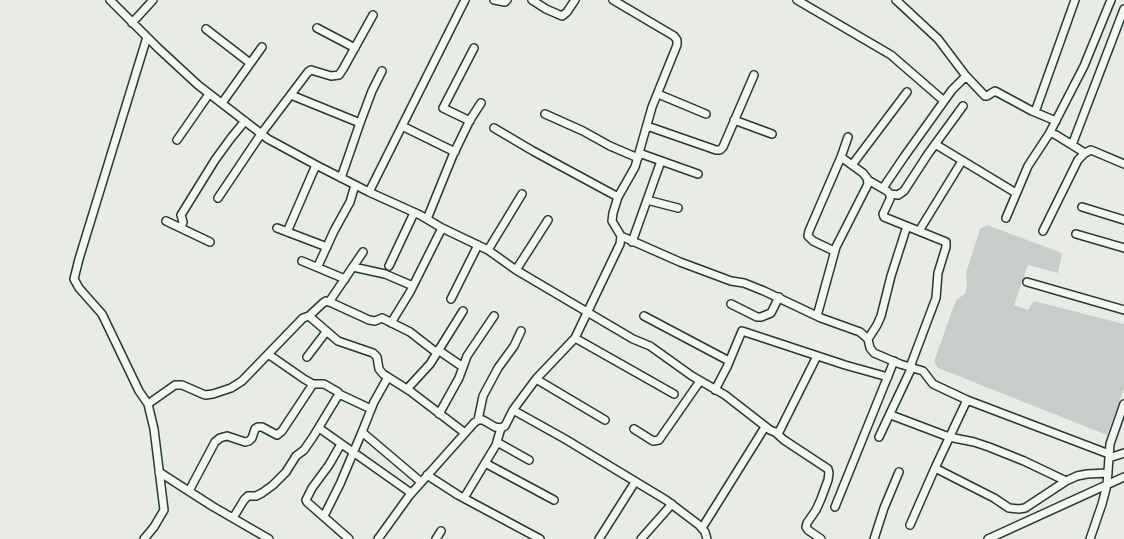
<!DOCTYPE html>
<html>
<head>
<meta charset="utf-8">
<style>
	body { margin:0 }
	canvas { display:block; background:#e9ebe7 }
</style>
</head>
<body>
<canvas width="1124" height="539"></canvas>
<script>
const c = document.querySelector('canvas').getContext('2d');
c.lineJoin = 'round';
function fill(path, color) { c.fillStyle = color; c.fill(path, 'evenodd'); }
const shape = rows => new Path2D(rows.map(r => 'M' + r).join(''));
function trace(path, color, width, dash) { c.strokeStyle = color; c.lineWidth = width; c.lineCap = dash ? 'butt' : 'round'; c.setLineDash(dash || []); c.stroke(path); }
const green = shape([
	[987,225,1062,253,1058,273,1028,265,1014,305,1028,310,1034,301,1124,324,1124,389,1107,435,938,368,934,362,954,305,957,299,965,294,967,284,966,273,980,229]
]);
const minor = shape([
	[110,0,158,48,198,85,268,139,316,165,369,192,420,215,442,228,488,250,516,270,633,339,650,346,692,376,725,395,770,430,775,432,779,432,817,356],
	[494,0,505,2,507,0],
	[532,0,546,9,562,16,567,12,575,0],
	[797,0,891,55,944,101],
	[896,0,938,39,966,76,985,96,987,96,995,91,1032,111,1056,121],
	[132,23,153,0],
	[317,28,355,48],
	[206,29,250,63],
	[658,94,706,114],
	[291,95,360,123],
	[222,103,262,47],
	[1035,112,1075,0],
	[545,114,583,131,610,146,638,158],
	[734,120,772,134],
	[470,121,443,108,474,48],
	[402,126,455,152],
	[647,126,716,150,720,150,723,147,754,75],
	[494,128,533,151,618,197],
	[1049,134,1084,66,1111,0],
	[177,140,209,94],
	[935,144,1016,193],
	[1072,145,1124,9],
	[639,153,698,174],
	[852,165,907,92],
	[341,178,360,123,372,91,382,71],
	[868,180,887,191,890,194,890,199,883,214,884,217,946,242,946,247,938,273,936,298,910,367],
	[883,188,904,157,952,90,966,76],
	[369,192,465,0],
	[890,194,898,195,904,191,928,154,963,106],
	[218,198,261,134,308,72,311,70,331,76,339,75,343,69,373,15],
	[647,200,678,208],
	[1082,207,1124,220],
	[1006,218,1028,166,1049,134,1051,133,1056,135,1085,153],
	[427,219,453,155,470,120,481,103],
	[166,221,210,242],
	[181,228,183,222,181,215,215,160,231,138,245,121],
	[277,228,327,247],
	[919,231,962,161],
	[1043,231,1078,160,1085,153,1091,150,1124,164],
	[287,232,316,165],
	[1076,234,1124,248],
	[621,236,680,262,731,281,744,283,764,291,821,318,860,332,868,339,870,348,874,353,900,364,923,371,933,384,967,400,1109,454],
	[632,242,661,161],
	[488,250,522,194],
	[834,251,813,241,808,236,809,231,841,157,848,137],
	[302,261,345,279],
	[318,266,334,231,350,202,355,185],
	[389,266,414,213],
	[353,267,385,274,413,286],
	[516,270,548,220],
	[1027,282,1124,310],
	[451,299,478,245],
	[329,302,363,252],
	[731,304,757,317,761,317,771,313,779,297],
	[309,316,323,303,326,301,332,303,369,320,375,321,382,318,410,332,437,353],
	[644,316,729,361],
	[817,316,836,247,868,184,867,178,863,173,841,157],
	[391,323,410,292,442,228],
	[575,338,674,394],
	[868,339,877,325,881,316,891,276,907,226],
	[438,350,463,367],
	[307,357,326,332],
	[536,379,605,420],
	[407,389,430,364,463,311],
	[715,390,727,367,742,331,845,365,888,377],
	[339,394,371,409],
	[148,404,175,385,182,385,205,395,213,394,231,388,242,381,303,318,309,316,338,341,373,353,377,357,379,369,383,374,410,391,465,433],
	[513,410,565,439,666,500,699,525,705,532,707,539],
	[439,414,459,378,467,356,494,316],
	[891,415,949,437,974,442,989,447,1024,461,1066,481],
	[478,420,483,396,498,368,514,346,521,331],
	[319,428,411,493],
	[634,429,653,441,659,440,700,381],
	[362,432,374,402,388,377],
	[775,432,784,440,828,469,829,473,828,480,821,499,816,510,807,523,806,527,808,530,821,539],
	[879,437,912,367],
	[497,442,529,460],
	[341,444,329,465,312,488,306,500,307,502,349,539],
	[1109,458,1124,453],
	[485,463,554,500],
	[935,468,994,498,1009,508,1019,509,1025,508,1066,481,1077,476,1087,474,1108,473],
	[159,472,212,506,269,539],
	[427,475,458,495,540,539],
	[189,491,215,442,220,438,227,436,245,442,249,441,252,438,255,429,258,427,262,427,277,435,282,431,313,384],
	[464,498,496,445,501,428],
	[835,507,894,361],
	[324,516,340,484,362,432,421,482],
	[233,518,244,500,248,496,256,496,262,493,273,485,286,472,296,456,304,450,313,437,339,394,338,392,324,384,313,384,304,379,268,354],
	[910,525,935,468,967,400],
	[702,528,765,427],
	[144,539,154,527,164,510,154,429,148,404,139,391,102,314,79,288,74,279,79,259,147,37],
	[378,539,409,496,474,423,478,420,483,420,495,427,501,428,505,426,513,410,536,379,575,338,620,244,621,236,612,221,613,213,618,197,635,167,652,107,677,45,677,40,674,36,613,0],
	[436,539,441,531],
	[599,539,635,482],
	[641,539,672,504],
	[874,539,884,508,899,472],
	[988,539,1124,477],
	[1090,539,1102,504,1107,485,1110,444,1124,404]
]);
fill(green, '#c7cec9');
trace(minor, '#1f3d34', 10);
trace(minor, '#f6f6f2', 7);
</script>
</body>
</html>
